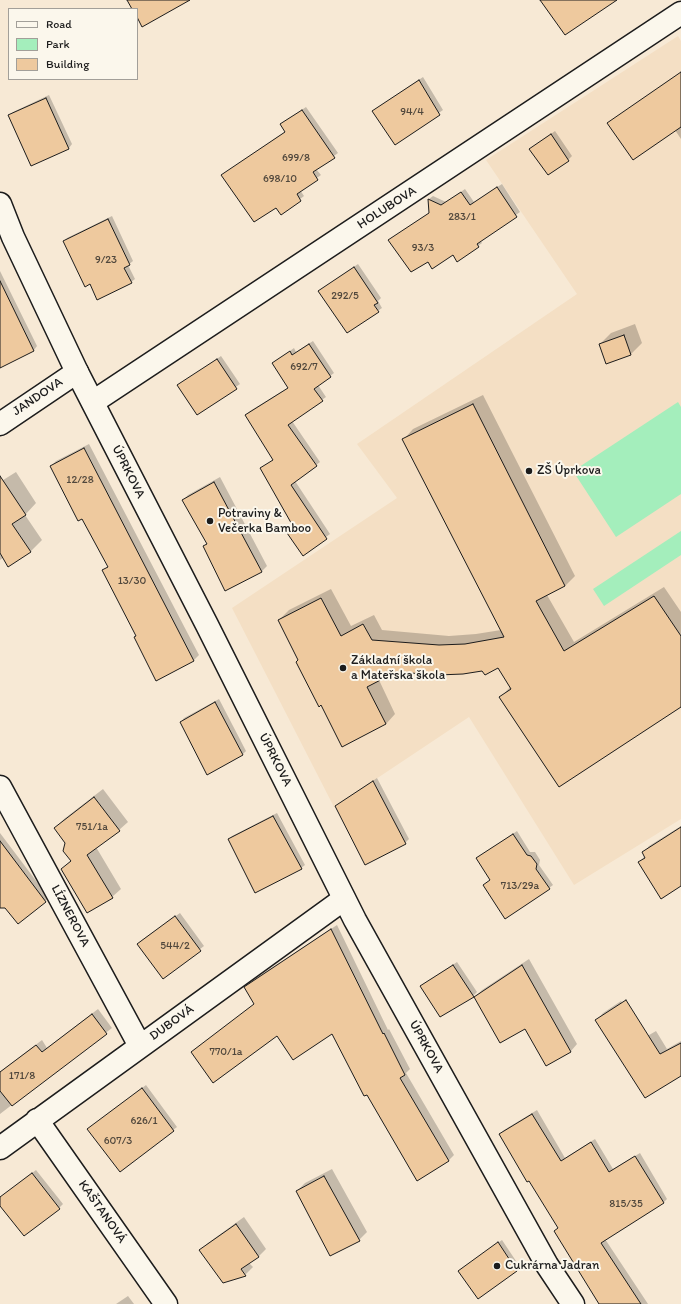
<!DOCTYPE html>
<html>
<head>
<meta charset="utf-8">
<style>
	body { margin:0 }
	#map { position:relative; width:681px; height:1304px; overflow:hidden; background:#f7e9d5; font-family:Itim,sans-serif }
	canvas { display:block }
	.legend { position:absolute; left:8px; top:8px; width:130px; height:72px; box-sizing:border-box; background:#fbf7ec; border:1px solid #a29f99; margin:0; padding:5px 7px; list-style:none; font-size:12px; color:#1c1c1c }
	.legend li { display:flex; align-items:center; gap:8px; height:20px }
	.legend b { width:20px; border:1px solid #a29f99 }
</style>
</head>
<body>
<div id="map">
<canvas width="681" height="1304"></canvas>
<ul class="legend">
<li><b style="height:5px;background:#fbf7ec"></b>Road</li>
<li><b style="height:11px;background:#a4eebc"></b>Park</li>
<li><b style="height:11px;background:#eec99e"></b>Building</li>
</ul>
</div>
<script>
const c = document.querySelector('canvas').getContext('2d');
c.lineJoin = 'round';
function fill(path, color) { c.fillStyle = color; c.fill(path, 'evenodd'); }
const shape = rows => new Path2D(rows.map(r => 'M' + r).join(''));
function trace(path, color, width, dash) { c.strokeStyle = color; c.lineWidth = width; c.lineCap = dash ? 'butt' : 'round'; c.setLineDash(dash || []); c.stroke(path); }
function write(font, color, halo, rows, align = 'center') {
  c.font = font + ' Itim,sans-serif'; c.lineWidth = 4; c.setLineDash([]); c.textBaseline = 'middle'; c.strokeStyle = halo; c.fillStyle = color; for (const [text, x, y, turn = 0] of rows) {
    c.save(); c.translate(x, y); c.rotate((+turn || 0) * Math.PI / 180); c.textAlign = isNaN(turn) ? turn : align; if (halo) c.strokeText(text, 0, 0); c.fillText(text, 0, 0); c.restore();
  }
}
const built = shape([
	[678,36,681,41,681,819,574,885,469,717,334,807,232,608,397,498,357,444,577,294,486,160]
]);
const green = shape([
	[678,402,681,407,681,494,616,537,573,471],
	[681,531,681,555,604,606,593,589]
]);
const shadow = shape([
	[681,72,681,139,675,130],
	[423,77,443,110,396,143,377,108],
	[49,95,72,144,69,148,31,165,9,116,13,112],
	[306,107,338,153,316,169,321,175,300,190,304,196,281,214,276,206,223,175,286,131,285,121],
	[555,131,572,156,568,160,534,146],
	[502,184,520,212,480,240,482,243,478,246,428,260,390,240,430,212,429,199,433,196,446,202,465,189,474,202],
	[112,216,133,261,128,265,135,279,131,282,91,283,64,242,67,238],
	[358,264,381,298,378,301,382,308,347,332,319,291],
	[0,271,37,346,34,350,0,367],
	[635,324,642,343,631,354,607,363,600,344,611,333],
	[313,341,334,373,318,385,326,397,292,421,320,462,295,481,330,534,303,554,295,528,262,468,274,459,246,415,250,411,289,387,273,363,294,348,296,352],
	[221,356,240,384,197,414,178,386],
	[483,395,575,576,565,586,547,595,574,642,664,587,681,612,681,706,501,697,510,687,499,666,483,669,396,671,379,680,395,714,386,724,299,660,279,620,289,610,331,589,351,626,374,615,382,630,449,636,476,634,501,630,404,439,413,429],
	[89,444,199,655,193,661,104,570,108,566,82,518,51,466,56,461],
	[16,472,36,503,25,515,42,540,31,551,9,565,4,557,0,560,0,482],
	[220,477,267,566,262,571,226,590,204,547,207,543,183,500,188,495],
	[219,699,246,751,242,755,181,722,184,718],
	[377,778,409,839,405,843,336,806],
	[103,789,128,822,119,830,96,847,121,889,112,897,63,869,71,860,66,843,55,828,64,819],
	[277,813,305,865,301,868,229,839,232,836],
	[681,826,681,885,639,862,645,856,643,853,649,846],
	[517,831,530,852,535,852,540,860,539,865,553,885,549,888,491,880,477,858],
	[0,833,49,898,45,901,0,899],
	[180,913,204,946,163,978,142,940],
	[337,925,388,1030,389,1029,410,1069,406,1073,454,1155,448,1161,333,1033,255,1004,245,987,250,982],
	[529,959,577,1044,571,1051,547,1065,526,1028,475,997,482,990],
	[457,962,477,992,473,996,421,986],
	[621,1001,644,1038,656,1031,667,1049,681,1041,681,1074,597,1020,603,1013],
	[98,1009,112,1028,0,1114,0,1072,42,1040,47,1048],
	[146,1085,177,1127,173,1130,92,1126],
	[537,1110,565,1158,595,1139,613,1169,640,1153,667,1199,663,1203,605,1239,648,1304,600,1304,555,1231,559,1227,500,1134,504,1130],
	[332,1169,367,1232,359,1240,297,1191,305,1183],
	[36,1170,63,1204,59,1208,0,1204,0,1198],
	[244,1217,266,1249,259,1256,249,1263,253,1267,245,1275,201,1250,208,1243],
	[502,1240,520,1267,516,1270,463,1268],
	[128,1296,134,1304,116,1304]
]);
const building = shape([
	[127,0,190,0,142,27,137,17,137,9,132,9,127,0],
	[540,0,617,0,565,35,540,0],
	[681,72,681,127,633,160,607,123,681,72],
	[419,80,440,115,395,145,372,111,419,80],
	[46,98,69,149,31,166,8,115,46,98],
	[302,110,335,158,313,172,318,180,297,194,301,201,281,215,276,208,254,222,221,175,285,132,280,124,302,110],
	[551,134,569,161,548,175,529,149,551,134],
	[497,187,517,217,477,244,479,247,457,262,453,255,432,269,428,262,411,272,388,240,429,213,428,199,441,205,461,192,470,205,497,187],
	[108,219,130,265,124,268,132,283,97,300,90,284,85,287,63,241,108,219],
	[354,267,378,303,374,305,379,312,347,333,318,291,354,267],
	[0,281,34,351,0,368,0,281],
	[624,335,631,355,606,364,599,344,624,335],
	[309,344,331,377,314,389,323,401,288,425,317,466,291,485,327,539,303,556,287,533,294,528,260,468,273,460,245,415,288,388,272,363,290,351,292,355,309,344],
	[217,359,237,389,197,415,177,385,217,359],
	[473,404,565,586,536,601,564,651,654,596,681,636,681,707,559,787,499,697,511,689,498,668,485,675,482,671,463,674,438,675,396,672,367,687,386,724,342,747,321,705,319,707,296,662,298,660,278,620,321,598,341,636,363,624,372,640,439,645,465,644,504,637,402,439,473,404],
	[84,448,194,661,156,681,134,637,136,636,102,570,108,567,82,519,78,521,50,466,84,448],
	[0,476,26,515,12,524,31,552,8,567,0,553,0,476],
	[214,482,262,572,225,591,203,546,207,544,182,500,214,482],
	[215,702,243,755,207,775,180,722,215,702],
	[373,781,406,844,365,865,335,806,373,781],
	[94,797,120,831,87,855,113,898,87,913,61,869,71,861,63,851,65,843,54,828,94,797],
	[273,816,302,869,255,893,228,839,273,816],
	[681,827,681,886,661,899,638,862,645,858,642,852,681,827],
	[513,834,527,855,531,856,537,864,536,869,550,889,505,919,483,885,490,880,476,858,513,834],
	[0,841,46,902,18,924,5,908,0,908,0,841],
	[175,916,201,951,163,979,137,944,175,916],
	[331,929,383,1034,384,1033,405,1075,400,1078,449,1161,417,1181,367,1095,364,1096,332,1034,293,1060,277,1036,213,1083,191,1052,254,1004,244,987,331,929],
	[453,965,474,997,440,1017,420,986,453,965],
	[522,965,571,1052,546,1066,525,1029,500,1043,474,997,522,965],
	[626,1000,660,1054,681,1043,681,1076,645,1098,595,1020,626,1000],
	[92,1014,107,1034,12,1106,0,1091,0,1072,36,1045,42,1052,92,1014],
	[142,1088,174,1131,120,1172,87,1129,142,1088],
	[532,1114,561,1161,591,1142,609,1172,635,1156,664,1203,601,1243,641,1304,599,1304,554,1231,558,1228,529,1181,527,1182,499,1134,532,1114],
	[32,1173,60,1209,24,1236,0,1206,0,1197,32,1173],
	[324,1176,360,1241,330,1256,296,1191,324,1176],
	[236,1224,259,1257,241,1269,246,1276,223,1283,199,1250,236,1224],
	[498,1242,517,1271,478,1299,458,1271,498,1242]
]);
const minor = shape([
	[93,402,681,13],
	[0,424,77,372],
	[0,787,140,1046],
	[37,1120,166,1304],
	[0,1148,344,899]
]);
const tertiary = shape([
	[0,204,13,237,77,372,207,625,355,920,547,1265,573,1304]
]);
const markers = [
	[529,471,4,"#1c1c1c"],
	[210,521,4,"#1c1c1c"],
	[343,668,4,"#1c1c1c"],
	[497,1266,4,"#1c1c1c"]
];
const numberNames = [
	["94/4",412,112],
	["699/8",296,158],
	["698/10",280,179],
	["283/1",462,217],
	["93/3",423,248],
	["9/23",106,260],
	["292/5",345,296],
	["692/7",304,367],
	["12/28",80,480],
	["13/30",132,581],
	["751/1a",92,827],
	["713/29a",520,886],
	["544/2",175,946],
	["770/1a",226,1052],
	["171/8",22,1076],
	["626/1",144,1121],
	["607/3",118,1141],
	["815/35",626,1204]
];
const streetNames = [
	["HOLUBOVA",387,208,-33],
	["JANDOVA",38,397,-34],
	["ÚPRKOVA",128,472,63],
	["ÚPRKOVA",275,760,63],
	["LÍZNEROVA",70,916,62],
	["DUBOVÁ",172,1023,-36],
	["ÚPRKOVA",426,1047,61],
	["KAŠTANOVÁ",102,1212,55]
];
const poiNames = [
	["ZŠ Úprkova",537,471],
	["Potraviny &",218,514],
	["Večerka Bamboo",218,529],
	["Základní škola",351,661],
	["a Mateřska škola",351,676],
	["Cukrárna Jadran",505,1266]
];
fill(built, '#f4dfc4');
fill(green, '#a4eebc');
fill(shadow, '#0003');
fill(building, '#eec99e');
trace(building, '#1c1c1c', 1);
trace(minor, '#1c1c1c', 25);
trace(tertiary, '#1c1c1c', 25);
trace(minor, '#fbf7ec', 22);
trace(tertiary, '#fbf7ec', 22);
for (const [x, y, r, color] of markers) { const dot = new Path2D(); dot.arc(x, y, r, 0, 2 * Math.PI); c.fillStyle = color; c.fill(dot); trace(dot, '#fbf7ec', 1.5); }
write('11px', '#50473c', null, numberNames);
write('13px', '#1c1c1c', '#fbf7ec', streetNames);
write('13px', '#1c1c1c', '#fbf7ec', poiNames, 'left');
</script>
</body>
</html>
